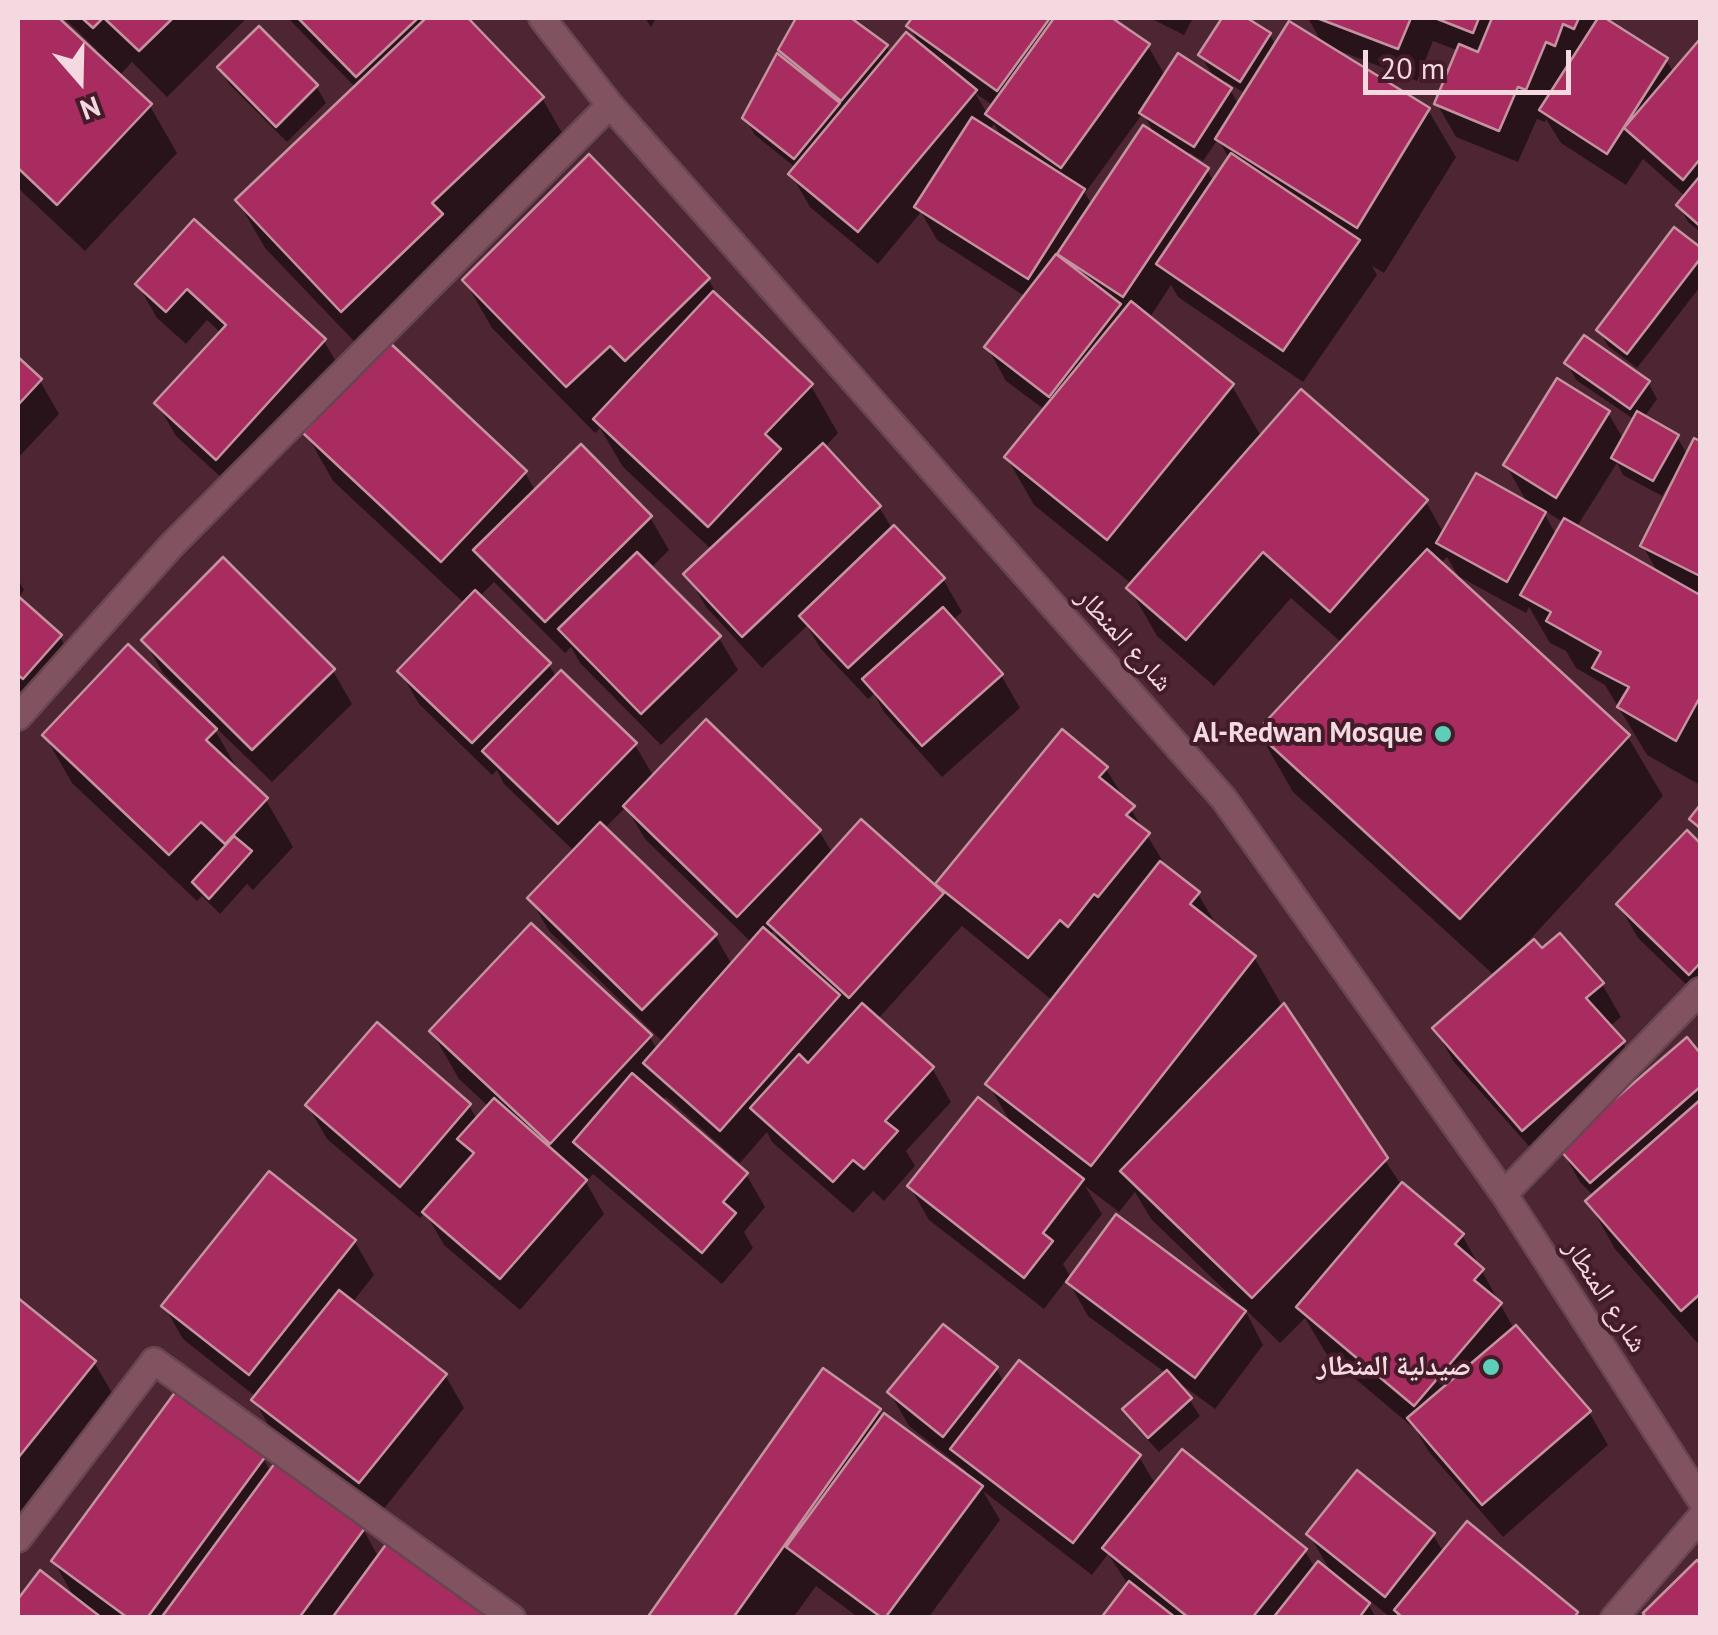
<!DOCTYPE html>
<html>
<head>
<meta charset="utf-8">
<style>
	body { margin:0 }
	#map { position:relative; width:1718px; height:1635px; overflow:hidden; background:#4e2533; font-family:"PT Sans",sans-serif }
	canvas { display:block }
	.frame { position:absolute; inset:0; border:20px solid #f4d9e0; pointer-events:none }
	.north { position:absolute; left:30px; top:30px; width:100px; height:100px; -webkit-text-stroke:8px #431b29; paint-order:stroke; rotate:160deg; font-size:28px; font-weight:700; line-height:40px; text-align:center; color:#f4d9e0 }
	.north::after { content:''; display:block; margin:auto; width:35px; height:45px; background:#f4d9e0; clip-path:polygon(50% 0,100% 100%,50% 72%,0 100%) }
	.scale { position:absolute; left:1363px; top:50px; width:208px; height:45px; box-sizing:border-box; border:5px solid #f4d9e0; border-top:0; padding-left:12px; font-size:30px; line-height:35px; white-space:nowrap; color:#f4d9e0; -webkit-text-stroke:8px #431b29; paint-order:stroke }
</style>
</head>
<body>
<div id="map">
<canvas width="1718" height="1635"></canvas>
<div class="frame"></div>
<div class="north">N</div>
<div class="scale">20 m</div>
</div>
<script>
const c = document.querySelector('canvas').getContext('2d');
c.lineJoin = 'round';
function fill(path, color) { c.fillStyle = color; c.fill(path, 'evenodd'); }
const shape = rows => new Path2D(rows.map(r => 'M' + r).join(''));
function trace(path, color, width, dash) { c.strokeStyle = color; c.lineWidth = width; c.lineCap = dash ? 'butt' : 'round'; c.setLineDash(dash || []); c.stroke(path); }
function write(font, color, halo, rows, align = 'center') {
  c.font = font + ' "PT Sans","Noto Naskh Arabic",sans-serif'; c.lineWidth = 8; c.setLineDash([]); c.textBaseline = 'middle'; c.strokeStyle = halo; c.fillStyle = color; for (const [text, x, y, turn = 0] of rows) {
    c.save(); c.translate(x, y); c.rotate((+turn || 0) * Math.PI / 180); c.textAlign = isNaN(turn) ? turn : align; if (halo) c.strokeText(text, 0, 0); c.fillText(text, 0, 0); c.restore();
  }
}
const shadow = shape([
	[18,18,56,18,94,53,97,50,64,18,247,18,167,97,132,62,119,76,150,106,177,153,85,251,18,188],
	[288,18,465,18,542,98,569,145,370,358,265,248,238,201,356,88],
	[645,18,656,18,651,27],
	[799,18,847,18,886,46,891,54,921,47,909,26,915,18,1108,18,1148,46,1166,77,1215,80,1201,55,1225,18,1243,18,1270,35,1276,46,1323,45,1308,18,1608,18,1608,23,1666,60,1674,73,1700,43,1700,232,1688,222,1679,206,1686,197,1643,159,1626,185,1561,143,1546,119,1545,122,1537,119,1518,162,1456,137,1437,104,1459,51,1433,41,1417,81,1335,49,1333,51,1428,110,1456,157,1384,273,1372,266,1377,275,1303,382,1178,297,1171,285,1149,319,1232,386,1262,438,1426,502,1444,534,1529,506,1506,465,1608,413,1624,440,1635,420,1576,380,1567,363,1648,382,1657,399,1644,418,1677,437,1688,456,1696,441,1700,443,1700,785,1647,755,1605,685,1576,668,1566,651,1550,643,1529,607,1526,613,1458,576,1447,557,1440,564,1628,737,1663,796,1522,948,1541,952,1602,984,1621,1017,1609,1027,1623,1043,1643,1078,1687,1040,1700,1056,1700,1346,1615,1249,1588,1201,1594,1196,1580,1182,1560,1147,1543,1162,1454,1062,1435,1029,1495,976,1293,792,1259,733,1342,643,1291,598,1214,686,1157,636,1130,589,1133,585,1034,505,1007,458,1045,410,1006,381,987,347,1026,297,937,240,921,212,878,264,810,207,791,174,796,168,755,135,745,118,790,66,781,50],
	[1225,81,1246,94,1239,105],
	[975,93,994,106,988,115],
	[1143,113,1156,137,1092,205,1085,193],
	[994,124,1003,139,989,131],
	[1218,139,1230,160,1214,182,1207,170,1187,157,1190,153,1203,161],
	[1617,463,1623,475,1662,496,1672,479,1676,481,1643,546,1659,575,1576,528],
	[1541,508,1564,523,1557,536],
	[1150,18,1193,18,1184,35],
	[220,67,316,86,326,103,287,142,229,84],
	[194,223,324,341,343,374,236,491,176,436,157,403,221,333,207,320,186,344,157,318,138,285],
	[1675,230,1700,250,1700,287,1637,368,1608,346,1599,330],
	[708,279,722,303,811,386,838,433,824,448,879,507,893,530,943,579,962,612,952,621,1001,675,1020,708,942,777,884,712,874,694,868,699,821,649,807,626,762,668,706,607,687,574,712,550,623,467,600,428,595,433,492,328,465,281],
	[18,360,40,381,59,414,18,458],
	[306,433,525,473,536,492,650,517,669,550,650,569,719,638,738,670,661,745,580,663,571,647,565,653,494,582,479,597,548,664,557,678,635,745,654,777,819,831,833,854,862,822,944,897,938,884,1106,769,1169,871,1198,894,1220,931,1254,957,1283,1007,1402,1186,1462,1235,1514,1329,1589,1412,1608,1445,1503,1537,1429,1452,1416,1430,1327,1355,1305,1318,1280,1343,1244,1308,1263,1345,1215,1409,1178,1382,1200,1416,1159,1452,1135,1426,1125,1410,1167,1374,1088,1316,1067,1279,1044,1309,929,1220,910,1187,1013,1126,988,1084,1053,1001,962,926,877,1020,932,1068,951,1102,906,1151,915,1166,884,1201,873,1191,853,1213,772,1142,767,1132,740,1163,666,1097,661,1101,746,1174,765,1207,744,1232,753,1248,722,1284,593,1174,586,1182,604,1214,520,1310,444,1245,425,1212,420,1218,327,1139,308,1106,469,1105,477,1120,489,1107,459,1079,432,1032,650,1037,657,1050,664,1043,549,931,530,898,575,852,504,784,497,770,492,775,419,704,400,671,465,604,333,481],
	[626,807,645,839,752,943,732,965,715,935,604,829],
	[774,931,783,947,769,936],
	[1085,1186,1119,1212,1135,1192,1151,1219,1241,1306,1239,1308,1072,1279,1063,1264,1102,1214],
	[18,579,24,590,18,598],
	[18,600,60,637,79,670,42,711,18,689],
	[144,640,333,671,352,704,272,782,211,723,243,779,266,800,293,847,253,890,247,884,220,914,202,896,197,901,72,783,45,736,192,708,195,705,163,673],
	[1687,833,1700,846,1700,998,1638,938,1619,905],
	[270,1174,355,1242,374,1275,352,1303,445,1375,464,1408,379,1515,273,1433,254,1400,256,1397,183,1339,164,1306],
	[18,1301,94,1362,122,1410,18,1538],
	[996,1368,1004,1383,1139,1457,1156,1485,1305,1551,1315,1568,1333,1576,1309,1534,1433,1535,1444,1553,1576,1613,1579,1618,1391,1618,1364,1596,1376,1618,1104,1618,1129,1586,1108,1554,1092,1575,983,1491,1000,1520,928,1618,859,1618,816,1586,793,1618,650,1618,879,1411,883,1419,964,1475,966,1471,909,1426,890,1393],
	[263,1458,271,1473,363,1529,379,1558,487,1618,18,1618,18,1603,40,1574,77,1602,54,1562]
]);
const building = shape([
	[18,18,59,18,152,104,57,205,18,168,18,18],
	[82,18,103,18,93,28,82,18],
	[104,18,173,18,139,51,104,18],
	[298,18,418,18,356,77,298,18],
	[426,18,468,18,544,97,432,203,443,214,341,312,235,200,426,18],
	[796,18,851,18,888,45,841,101,778,50,796,18],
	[912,18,1050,18,997,91,906,26,912,18],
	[1054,18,1112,18,1150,44,1061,168,985,114,1054,18],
	[1222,18,1247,18,1271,33,1240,82,1198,55,1222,18],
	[1317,18,1411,18,1398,49,1317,18],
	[1435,18,1479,18,1473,33,1435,18],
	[1492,18,1579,18,1574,29,1563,24,1555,46,1546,42,1526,90,1518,87,1499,131,1434,104,1459,44,1478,52,1492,18],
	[1598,18,1605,18,1668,58,1607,154,1539,110,1598,18],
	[1289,21,1430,108,1357,228,1215,139,1289,21],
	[259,26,318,85,276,127,217,67,259,26],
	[906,32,977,90,858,232,788,174,906,32],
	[1700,39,1700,159,1683,180,1624,128,1700,39],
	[777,53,840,103,794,159,742,118,777,53],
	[1178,53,1232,88,1194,147,1139,113,1178,53],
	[972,117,1085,189,1028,279,914,207,972,117],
	[1143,125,1209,168,1123,297,1057,254,1143,125],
	[1231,153,1360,240,1283,351,1156,264,1231,153],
	[589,154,710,278,625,361,610,346,566,387,462,280,589,154],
	[1700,176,1700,226,1676,205,1700,176],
	[194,219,326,339,216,460,154,403,226,325,187,289,166,312,135,284,194,219],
	[1674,227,1700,247,1700,259,1627,354,1596,330,1674,227],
	[1056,254,1121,304,1049,397,984,347,1056,254],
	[713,291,813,384,765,434,781,449,708,527,593,419,713,291],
	[1131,301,1234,384,1107,540,1004,457,1131,301],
	[1584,335,1650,381,1630,409,1564,363,1584,335],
	[389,342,527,471,441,562,303,433,389,342],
	[18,357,42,379,18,405,18,357],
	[1557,378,1610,411,1556,498,1503,465,1557,378],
	[1301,389,1428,500,1330,612,1263,552,1186,640,1126,588,1301,389],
	[1637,411,1679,435,1653,481,1611,458,1637,411],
	[1694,438,1700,441,1700,576,1640,546,1694,438],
	[823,443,881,506,742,637,683,574,823,443],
	[581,444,652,516,545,622,473,550,581,444],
	[1476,473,1546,512,1507,582,1436,543,1476,473],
	[1564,518,1700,595,1700,697,1676,741,1617,707,1629,687,1592,668,1601,652,1546,621,1551,612,1520,595,1564,518],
	[894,525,945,578,848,668,799,616,894,525],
	[1427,549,1630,735,1460,919,1256,732,1427,549],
	[637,552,721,636,641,714,558,629,637,552],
	[223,557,335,669,252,750,141,640,223,557],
	[475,590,551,663,472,743,397,671,475,590],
	[18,596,62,635,23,679,18,675,18,596],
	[943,607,1003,674,922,746,862,679,943,607],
	[128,644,217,729,206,740,268,798,225,844,201,822,169,855,42,735,128,644],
	[561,670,637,743,558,824,482,751,561,670],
	[706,719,821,830,737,917,623,806,706,719],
	[1062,729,1108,767,1099,777,1135,806,1126,815,1150,833,1098,897,1094,894,1068,927,1060,920,1028,958,935,884,1062,729],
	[1700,805,1700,828,1689,819,1700,805],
	[861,819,944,893,849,998,767,923,861,819],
	[600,822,717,934,642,1010,527,898,600,822],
	[1687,830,1700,843,1700,963,1689,975,1616,904,1687,830],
	[234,836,252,851,209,899,192,882,234,836],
	[1160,861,1200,892,1190,904,1256,956,1091,1166,985,1084,1160,861],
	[531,923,652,1035,550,1144,429,1031,531,923],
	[763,927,840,995,720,1131,643,1063,763,927],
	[1560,933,1604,983,1586,998,1625,1041,1522,1131,1432,1028,1534,939,1542,948,1560,933],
	[862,1003,934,1067,885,1121,898,1131,864,1169,853,1160,833,1182,750,1108,799,1054,808,1063,862,1003],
	[1284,1003,1388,1158,1252,1298,1120,1171,1284,1003],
	[377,1022,471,1104,400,1187,305,1105,377,1022],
	[1687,1037,1700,1053,1700,1087,1590,1183,1558,1148,1687,1037],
	[632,1073,748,1173,723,1202,736,1213,702,1253,573,1142,632,1073],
	[978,1097,1084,1179,1043,1233,1053,1241,1024,1278,907,1186,978,1097],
	[494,1098,587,1180,500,1279,422,1212,474,1153,457,1139,494,1098],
	[1700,1100,1700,1294,1681,1311,1585,1201,1700,1100],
	[269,1171,356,1240,249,1375,161,1306,269,1171],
	[1402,1182,1464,1234,1455,1244,1484,1269,1474,1280,1502,1303,1414,1406,1296,1307,1402,1182],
	[1116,1214,1246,1311,1195,1378,1066,1282,1116,1214],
	[339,1290,447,1374,359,1483,251,1400,339,1290],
	[18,1298,96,1361,18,1458,18,1298],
	[943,1324,998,1367,943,1437,887,1392,943,1324],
	[1516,1325,1591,1411,1482,1505,1407,1418,1516,1325],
	[1019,1360,1141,1455,1073,1543,950,1449,1019,1360],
	[823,1368,881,1409,733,1618,647,1618,823,1368],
	[1167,1370,1192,1398,1148,1438,1122,1409,1167,1370],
	[176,1391,265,1457,147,1618,128,1618,51,1561,176,1391],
	[884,1413,983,1486,885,1618,882,1618,786,1547,884,1413],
	[1182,1449,1307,1549,1252,1618,1189,1618,1102,1548,1182,1449],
	[275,1463,365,1528,299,1618,161,1618,275,1463],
	[1357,1470,1435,1533,1385,1597,1306,1534,1357,1470],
	[1467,1521,1578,1612,1574,1618,1403,1618,1394,1610,1467,1521],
	[387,1543,492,1618,332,1618,387,1543],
	[1697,1560,1700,1564,1700,1618,1646,1618,1643,1613,1697,1560],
	[1318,1561,1370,1603,1359,1618,1273,1618,1318,1561],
	[40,1570,102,1618,18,1618,18,1599,40,1570],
	[1129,1581,1176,1618,1101,1618,1129,1581]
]);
const lane = shape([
	[18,1539,154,1361]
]);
const street = shape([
	[542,18,610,105,1224,799,1504,1194,1700,1499],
	[18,717,171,546,610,105],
	[1504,1194,1700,991],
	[154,1361,512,1618],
	[1614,1618,1700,1518]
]);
const markers = [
	[1443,734,10,"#5cceba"],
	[1491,1367,10,"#5cceba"]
];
const streetNames = [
	["شارع المنطار",1124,640,48],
	["شارع المنطار",1605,1296,57]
];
const poiNames = [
	["Al-Redwan Mosque",1423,734],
	["صيدلية المنطار",1471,1367]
];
fill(shadow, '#0007');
fill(building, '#a82c5f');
trace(building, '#c592a0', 2.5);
trace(lane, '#684551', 30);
trace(street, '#684551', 30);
trace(lane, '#815361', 25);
trace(street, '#815361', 25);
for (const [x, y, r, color] of markers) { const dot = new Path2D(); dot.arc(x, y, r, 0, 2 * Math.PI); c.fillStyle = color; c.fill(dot); trace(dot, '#431b29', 4); }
write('28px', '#f4d9e0', '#431b29', streetNames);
write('bold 28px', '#f4d9e0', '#431b29', poiNames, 'right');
</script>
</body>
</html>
